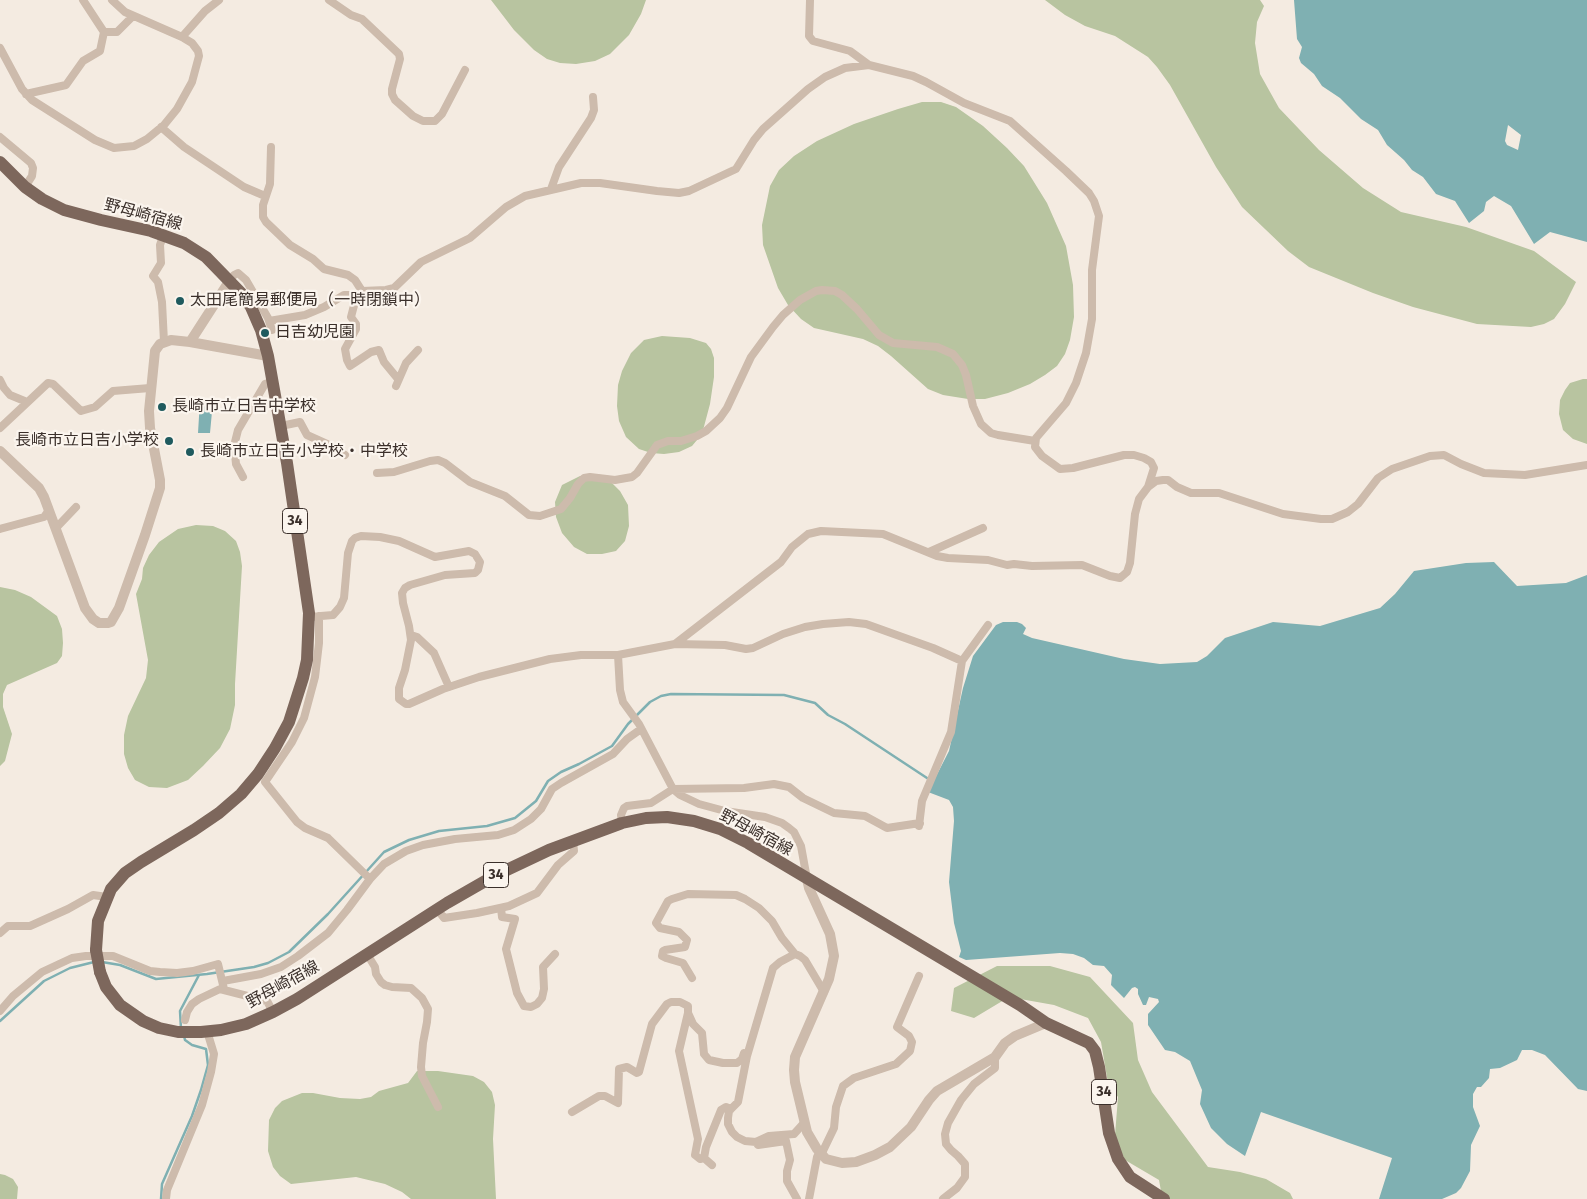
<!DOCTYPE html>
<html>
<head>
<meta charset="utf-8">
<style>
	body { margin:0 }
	canvas { display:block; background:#f4ebe1 }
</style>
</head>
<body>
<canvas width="1587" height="1199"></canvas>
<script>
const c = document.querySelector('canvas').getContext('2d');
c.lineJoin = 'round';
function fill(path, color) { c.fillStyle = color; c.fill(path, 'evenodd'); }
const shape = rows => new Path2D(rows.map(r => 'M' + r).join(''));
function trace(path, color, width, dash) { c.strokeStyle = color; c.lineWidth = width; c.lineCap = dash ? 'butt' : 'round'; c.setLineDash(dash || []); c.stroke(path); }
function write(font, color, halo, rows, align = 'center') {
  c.font = font + ' "Fira Sans Condensed","Noto Sans JP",sans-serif'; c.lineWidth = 4.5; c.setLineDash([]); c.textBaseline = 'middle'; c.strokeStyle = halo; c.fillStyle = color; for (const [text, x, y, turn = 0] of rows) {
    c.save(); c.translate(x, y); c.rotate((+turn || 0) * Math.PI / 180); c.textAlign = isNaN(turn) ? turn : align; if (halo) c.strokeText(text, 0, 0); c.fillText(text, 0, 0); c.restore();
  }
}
const green = shape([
	[491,0,646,0,641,14,629,35,610,54,595,61,576,64,560,63,547,59,534,50,514,30],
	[1045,0,1260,0,1264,6,1257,22,1255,43,1260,74,1279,108,1319,150,1363,188,1401,212,1466,227,1534,251,1576,282,1565,304,1554,319,1544,324,1531,327,1477,324,1413,307,1373,293,1309,267,1288,251,1242,207,1216,167,1170,85,1157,67,1148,57,1115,36,1085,26,1065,15],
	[922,102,941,102,956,107,983,126,1007,148,1024,166,1047,203,1066,246,1073,285,1074,317,1070,340,1065,354,1057,366,1045,375,1030,384,1008,393,985,399,968,399,943,395,928,389,891,356,878,346,863,339,814,328,801,319,788,305,778,288,763,245,762,225,770,186,779,170,794,156,817,141,854,124,898,109],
	[662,336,690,338,706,343,711,349,714,358,714,377,710,404,702,434,692,446,679,452,664,454,651,453,639,449,626,437,619,421,617,406,618,385,622,371,631,353,644,340],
	[1583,379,1587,379,1587,444,1573,439,1563,430,1559,414,1560,400,1565,390,1570,383],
	[600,475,610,481,620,491,628,505,629,526,625,541,616,551,602,554,587,554,574,547,562,533,556,517,555,502,562,485,580,476],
	[196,525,213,526,225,531,236,541,240,552,242,566,235,684,235,705,230,729,220,748,203,766,188,780,167,788,149,787,135,780,128,768,124,754,124,735,128,716,146,678,148,660,136,594,142,579,143,568,149,555,159,542,178,529],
	[0,587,15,590,31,597,57,616,62,629,63,643,62,656,57,663,7,685,3,694,3,707,12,734,5,761,0,766],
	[997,966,1050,966,1090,977,1133,1023,1138,1060,1152,1092,1208,1167,1240,1172,1266,1179,1290,1193,1293,1199,1170,1199,1161,1191,1159,1180,1125,1160,1119,1148,1115,1135,1118,1097,1108,1083,1101,1042,1088,1018,1054,1005,1009,997,974,1018,951,1011,954,988],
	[417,1071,438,1071,473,1076,484,1082,492,1092,495,1105,493,1139,496,1199,411,1199,402,1192,385,1184,356,1177,291,1184,280,1176,273,1167,268,1151,269,1120,275,1108,282,1101,302,1093,313,1093,340,1098,360,1099,371,1097,379,1091,408,1083],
	[0,1174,5,1175,13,1179,18,1187,17,1199,0,1199]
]);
const water = shape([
	[1294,0,1587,0,1587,242,1550,232,1534,244,1511,206,1494,196,1486,202,1484,211,1469,223,1455,201,1436,194,1423,177,1412,170,1404,160,1387,145,1378,130,1361,119,1340,98,1322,86,1314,74,1301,63,1299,58,1302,47,1297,39],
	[1508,125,1521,135,1518,150,1507,145,1505,141],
	[200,400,213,401,210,433,198,433],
	[1494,562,1517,586,1566,583,1587,575,1587,1091,1578,1089,1545,1055,1532,1050,1522,1050,1517,1060,1500,1068,1490,1069,1489,1078,1481,1087,1477,1087,1473,1094,1473,1107,1480,1126,1471,1145,1470,1171,1461,1188,1456,1193,1442,1199,1379,1199,1392,1158,1261,1112,1245,1156,1227,1144,1211,1128,1200,1104,1202,1090,1190,1061,1175,1052,1165,1050,1148,1025,1148,1014,1159,1002,1158,999,1149,997,1146,1005,1143,1005,1138,994,1138,989,1135,987,1132,988,1124,998,1111,985,1112,975,1104,966,1093,965,1084,958,1073,954,1060,953,966,960,959,957,961,951,954,923,949,882,954,821,953,807,949,800,928,792,949,751,963,688,973,656,996,625,1003,622,1017,622,1022,624,1026,628,1023,634,1032,638,1124,659,1160,664,1197,662,1207,656,1225,638,1273,622,1320,626,1380,608,1395,594,1414,571,1466,563]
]);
const stream = shape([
	[102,962,120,965,156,979,207,974,254,967,268,963,289,952,328,914,384,852,409,840,439,831,487,826,515,818,536,801,548,781,561,772,579,764,612,746,628,724,650,702,661,696,671,694,784,695,815,703,828,715,845,724,930,780],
	[0,1021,44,981,70,968,94,962],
	[181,1029,180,1011,199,975],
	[161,1199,162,1184,192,1116,201,1090,208,1065,206,1049,192,1045,185,1040,184,1036]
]);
const minor = shape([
	[83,0,104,32],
	[329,0,351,15,362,19,399,54,400,59,392,89,392,94,395,100,413,116,423,121,435,121,442,114,465,70],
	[810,0,809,36,813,41,850,51,869,65],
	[182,37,205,11,219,0],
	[0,48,22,89,32,100,95,140,114,148,134,146,147,139,164,125,177,109,192,82,199,56,198,51,192,43,182,37,125,12,112,0],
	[26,94,66,85,83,61,100,51,104,32,117,32,133,16],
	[161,127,184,147,244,187,265,196],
	[0,137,31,163,33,168,32,176,25,187],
	[271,147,270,184,263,205,263,217,266,222,290,245,313,259,324,269,348,275,355,280,362,291],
	[551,189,559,167,591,118,594,110,593,97],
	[163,236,160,245,161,263,153,276,158,282,162,302,164,342],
	[230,280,234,275,238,273,246,280,268,318,272,330],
	[357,294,351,317,356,324,356,329,345,349,347,360,350,366,371,352,379,350,384,362,398,379],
	[269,321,305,315,324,307,344,295,355,295,362,291,386,290,394,288,421,262,470,238,506,207,525,196,581,183,600,183,657,191,679,193,689,191,736,169,754,140,763,129,808,89,825,77,845,68,869,65,913,76,926,82,964,103,1010,121,1066,171,1089,193,1094,201,1099,216,1092,270,1092,319,1086,353,1076,383,1066,403,1036,438,1035,447,1042,456,1060,469,1073,468,1124,455,1134,455,1144,458,1151,462,1154,468,1148,487],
	[0,380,4,388,10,395,27,402],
	[396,386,406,363,418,350],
	[281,426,300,422,307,435,327,444,345,455],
	[0,428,48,383,53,384,81,411,95,407,113,391,150,388],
	[377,473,394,472,430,461,438,460,445,463,470,482,505,496,529,515,540,516,561,509,570,498,578,484,584,478,590,477,615,480,632,477,637,473,657,445,668,441,681,441,697,436,706,431,720,418,727,408,751,357,773,327,783,315,800,300,816,291,822,290,835,291,842,295,857,309,879,335,893,343,937,347,953,354,962,365,966,375,973,406,981,424,991,433,998,435,1035,441],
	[243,477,236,464,235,454,235,442,238,430,265,384,273,382],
	[56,528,76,507],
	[0,529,44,517,49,510],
	[929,552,983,528],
	[319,616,319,643,315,677,304,718,292,742,265,782,297,822,305,828,328,838,370,879],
	[309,617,333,615,340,607,344,598,348,553,352,541,355,538,361,536,380,537,399,541,435,557,469,551,475,554,480,562,478,570,475,573,445,575,410,585,405,588,402,593,403,603,409,626,411,640,405,670,399,688,399,699,406,704,409,704,443,689,479,677,550,659,581,655,618,655,675,644,725,645,746,649,753,648,783,634,805,627,823,624,849,622,866,624,933,648,962,661],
	[411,635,417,637,434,653,449,687],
	[675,644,781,562,792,547,808,534,821,531,883,534,937,556,948,558,988,560,1007,565,1014,564,1032,566,1082,565,1110,576,1120,578,1127,572,1130,563,1135,514,1139,499,1148,487,1156,481,1163,480,1168,480,1177,487,1191,493,1219,493,1283,514,1321,519,1332,519,1348,512,1358,504,1378,478,1392,469,1430,456,1444,455,1461,464,1484,473,1525,475,1587,465],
	[618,655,620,690,623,702,639,724,673,789,680,795,699,804,725,811,765,817,782,823,789,828,794,832,801,846,807,879],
	[622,823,621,815,624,808,627,806,651,803,673,789,744,788,774,784,789,787,803,798,834,813,865,816,887,828,920,823],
	[919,826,922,801,951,732,962,661,988,625],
	[501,908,502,917,515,919,506,949,517,993,524,1006,531,1007,537,1004,542,998,544,989,543,967,555,954],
	[437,909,444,918,477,913,509,906,537,893,558,865,574,851,573,841],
	[0,933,8,926,30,926,68,909,93,895,107,897],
	[367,954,375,967,376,974,381,982,385,985,392,987,411,988,422,998,428,1009,427,1022,423,1043,421,1067,422,1076,438,1107],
	[692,978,683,963,666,958,662,956,663,951,665,950,685,947,687,940,679,932,660,928,656,923,668,901,672,899,688,894,736,895,745,899,759,908,772,921,782,938,795,954],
	[223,981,261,974,281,967,298,956,328,933,347,910,370,879,384,864,406,851,423,845,455,839,498,835,514,830,531,819,541,809,552,789,561,783,613,754,627,739,641,729],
	[0,1011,13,996,42,972,72,958,86,956,113,956,150,971,160,972,177,973,193,971,218,964,224,989],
	[688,1013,679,1051,698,1139,695,1155,700,1159,704,1158],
	[185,1020,187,1012,192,1004,199,999,220,989,267,1001,273,1012],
	[572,1112,599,1096,605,1096,618,1103,619,1069,627,1067,637,1073,639,1072,652,1024,667,1004,671,1002,680,1002,688,1006,688,1013,693,1024,702,1033,704,1054,709,1060,723,1063,737,1063,742,1059,744,1053],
	[756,1142,769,1136,794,1134,804,1123],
	[821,1155,834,1128,836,1107,843,1086,854,1078,896,1064,910,1051,912,1042,909,1036,897,1027,919,976],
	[712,1165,704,1158,706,1147,721,1110,726,1107,731,1109],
	[166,1199,167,1190,202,1105,211,1072,214,1054,207,1031],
	[797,1199,787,1181,787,1171,790,1160,786,1141,758,1145,756,1142,745,1141,737,1137,732,1132,728,1124,728,1118,729,1111,738,1102,747,1056,773,968,780,962,795,954,800,956,805,960,824,992],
	[809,1199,817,1157,819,1153],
	[943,1199,957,1188,965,1177,965,1164,958,1156,951,1150,946,1144,945,1134,948,1123,961,1100,974,1084,995,1068,995,1057]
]);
const tertiary = shape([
	[190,342,230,280],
	[0,451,39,488,44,497,85,608,93,619,99,623,108,623,111,622,119,608,145,535,160,488,160,480,150,428,149,411,155,351,160,344,171,340,190,342,268,356],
	[807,879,809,888,830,934,834,956,829,979,795,1057,794,1070,795,1082,807,1132,817,1149,826,1159,842,1163,856,1162,875,1155,890,1147,911,1127,929,1100,937,1091,995,1057,1005,1043,1015,1036,1046,1023]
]);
const primary = shape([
	[0,162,25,187,42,199,64,210,101,220,151,231,184,243,206,257,241,293,251,307,261,330,268,356,287,463,309,613,307,660,303,678,289,722,275,748,258,774,241,794,219,813,194,830,141,862,125,873,111,889,98,921,96,950],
	[100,972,106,987,120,1005,143,1021,159,1028,178,1032,201,1032,221,1030,246,1024,273,1012,297,999,447,903,494,876,549,850,622,823,646,818,667,817,694,821,720,829,748,843,1020,1005,1046,1023,1089,1043,1095,1051,1099,1067,1109,1133,1118,1159,1130,1177,1164,1199]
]);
const primaryBridge = shape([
	[96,950,100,972]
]);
const markers = [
	[180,301,5,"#1f5a5e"],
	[265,333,5,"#1f5a5e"],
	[162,407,5,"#1f5a5e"],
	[169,441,5,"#1f5a5e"],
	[190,452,5,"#1f5a5e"]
];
const shields = [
	[295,521,25],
	[496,875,25],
	[1104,1092,25]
];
const shieldNames = [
	["34",295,521],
	["34",496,875],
	["34",1104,1092]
];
const streetNames = [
	["野母崎宿線",143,215,15],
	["野母崎宿線",756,833,28],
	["野母崎宿線",283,985,-29]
];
const poiNames = [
	["太田尾簡易郵便局（一時閉鎖中）",190,301],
	["日吉幼児園",275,333],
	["長崎市立日吉中学校",172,407],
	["長崎市立日吉小学校",159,441,"right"],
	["長崎市立日吉小学校・中学校",200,452]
];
fill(green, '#b8c4a0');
fill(water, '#7fb0b2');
trace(stream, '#7fb0b2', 2.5);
trace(minor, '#cdbbac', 8);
trace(tertiary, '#cdbbac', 10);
trace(primary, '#7d675c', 12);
trace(primaryBridge, '#7d675c', 12);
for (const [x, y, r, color] of markers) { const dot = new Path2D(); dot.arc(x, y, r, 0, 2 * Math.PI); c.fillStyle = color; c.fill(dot); trace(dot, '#fbf5ee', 2); }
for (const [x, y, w] of shields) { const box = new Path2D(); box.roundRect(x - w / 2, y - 12.5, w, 25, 4); c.fillStyle = '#fbf5ee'; c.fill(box); trace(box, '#3b302b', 1); }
write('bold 15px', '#3b302b', null, shieldNames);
write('16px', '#3b302b', '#fbf5ee', streetNames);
write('16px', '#3b302b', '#fbf5ee', poiNames, 'left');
</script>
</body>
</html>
